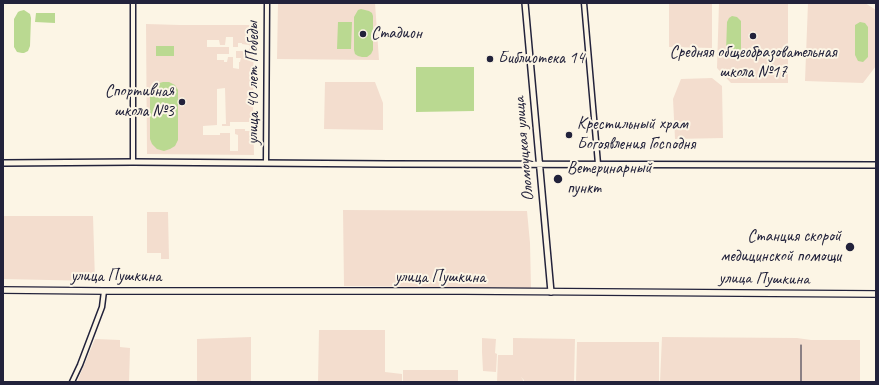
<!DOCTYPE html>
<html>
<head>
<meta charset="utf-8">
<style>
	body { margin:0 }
	#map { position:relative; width:879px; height:385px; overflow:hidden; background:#fcf5e5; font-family:Caveat,sans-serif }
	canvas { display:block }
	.frame { position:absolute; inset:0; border:4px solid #22223b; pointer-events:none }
</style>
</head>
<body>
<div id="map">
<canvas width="879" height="385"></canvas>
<div class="frame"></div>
</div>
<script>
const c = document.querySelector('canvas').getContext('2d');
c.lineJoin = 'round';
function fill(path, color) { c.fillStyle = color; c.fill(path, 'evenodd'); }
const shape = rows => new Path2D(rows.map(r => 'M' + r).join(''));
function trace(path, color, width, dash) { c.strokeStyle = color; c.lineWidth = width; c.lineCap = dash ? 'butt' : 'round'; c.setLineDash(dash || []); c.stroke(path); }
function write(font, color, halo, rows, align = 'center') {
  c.font = font + ' Caveat,sans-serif'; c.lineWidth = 4; c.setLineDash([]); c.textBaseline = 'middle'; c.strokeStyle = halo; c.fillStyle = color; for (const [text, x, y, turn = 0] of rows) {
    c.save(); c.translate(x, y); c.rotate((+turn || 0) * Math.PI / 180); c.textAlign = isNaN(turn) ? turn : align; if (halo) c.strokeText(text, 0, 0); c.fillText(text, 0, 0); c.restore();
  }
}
const built = shape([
	[278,3,375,3,379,60,277,59],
	[669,3,712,3,712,48,669,47],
	[719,3,788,3,788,83,731,83,717,68],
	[808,3,865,3,876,10,876,66,863,83,805,81],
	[146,24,180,25,254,25,253,116,254,155,147,154],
	[226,37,233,37,233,47,238,47,238,43,242,43,242,44,249,45,249,51,236,51,236,58,241,58,240,62,239,62,239,69,233,68,233,57,228,57,227,62,224,62,224,60,217,60,217,54,229,54,229,47,207,47,207,40,219,40,220,45,225,45],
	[225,88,226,124,222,124,222,126,230,126,230,122,250,122,250,131,245,131,245,129,235,129,235,134,238,135,238,151,230,151,230,133,220,133,220,135,203,135,203,126,217,125,217,89],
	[712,78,722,86,723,138,675,139,673,99,681,79],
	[325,82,375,82,383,103,383,130,324,129],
	[343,210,527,211,530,243,531,288,344,286],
	[147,212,168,212,169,259,161,259,161,253,147,253],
	[3,216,93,216,95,281,3,279],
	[319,330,385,330,385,372,402,374,402,382,318,382],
	[251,337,251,382,197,382,197,339],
	[662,337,797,338,811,340,860,340,860,382,660,382],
	[482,338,496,339,495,353,497,354,496,372,483,371,482,352],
	[513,338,575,339,574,382,524,382,524,380,521,377,523,380,523,382,497,382,498,355,513,355],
	[95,339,120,340,120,347,130,348,129,382,77,382],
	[577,342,659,342,659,382,576,382],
	[403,370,458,370,458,382,403,382]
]);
const green = shape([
	[361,9,369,11,372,13,373,16,373,50,371,54,367,57,362,57,358,56,355,54,354,50,354,17,358,10],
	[24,10,30,14,31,18,30,46,28,51,24,53,22,53,17,52,14,47,14,19,18,12,20,11],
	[36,13,55,13,55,23,35,22],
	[732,16,737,17,741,21,741,51,738,55,733,57,730,56,726,52,727,22,729,18],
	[338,22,352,22,351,49,337,49],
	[860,22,865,23,868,27,868,57,863,62,858,61,855,55,855,25],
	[156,46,174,46,174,56,156,56],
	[416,67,474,67,474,111,416,112],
	[163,82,169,82,175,85,178,90,178,140,175,146,170,149,164,151,157,149,152,144,150,139,150,95,152,89,156,84]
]);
const minor = shape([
	[584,3,598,164],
	[133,162,133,3],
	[266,163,267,3],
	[72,382,80,365,102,307,104,291]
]);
const tertiary = shape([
	[525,3,551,292],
	[3,163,133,162,388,164,876,165]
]);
const secondary = shape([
	[3,290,104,291,465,291,876,294]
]);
const rail = shape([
	[801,382,801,345]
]);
const markers = [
	[363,34,4,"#22223b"],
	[753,36,4,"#22223b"],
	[490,59,4,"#22223b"],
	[182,102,4,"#22223b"],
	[569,135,4,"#22223b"],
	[558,179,5,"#22223b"],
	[850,247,5,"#22223b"]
];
const poiNames = [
	["Стадион",371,34],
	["Средняя общеобразовательная",753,53,"center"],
	["школа №17",753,73,"center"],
	["Библиотека 14",498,59],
	["Спортивная",174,92,"right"],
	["школа №3",174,112,"right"],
	["Крестильный храм",577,125],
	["Богоявления Господня",577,145],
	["Ветеринарный",567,169],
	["пункт",567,189],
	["Станция скорой",841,237,"right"],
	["медицинской помощи",841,257,"right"]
];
const streetNames = [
	["улица 40 лет Победы",254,83,-90],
	["Оломоуцкая улица",524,149,-95],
	["улица Пушкина",116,277],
	["улица Пушкина",440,278],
	["улица Пушкина",764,279,1]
];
fill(built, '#f3ddce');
fill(green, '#bad991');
trace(minor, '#22223b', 7);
trace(tertiary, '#22223b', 8);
trace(secondary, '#22223b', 8);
trace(minor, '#fcf5e5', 4);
trace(tertiary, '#fcf5e5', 5);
trace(secondary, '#fcf5e5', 5.5);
trace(rail, '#22223b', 1);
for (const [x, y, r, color] of markers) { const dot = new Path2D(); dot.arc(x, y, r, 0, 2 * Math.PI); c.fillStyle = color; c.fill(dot); trace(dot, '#fcf5e5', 1.5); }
write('17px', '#22223b', '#fcf5e5', poiNames, 'left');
write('17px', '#22223b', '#fcf5e5', streetNames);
</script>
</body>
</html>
